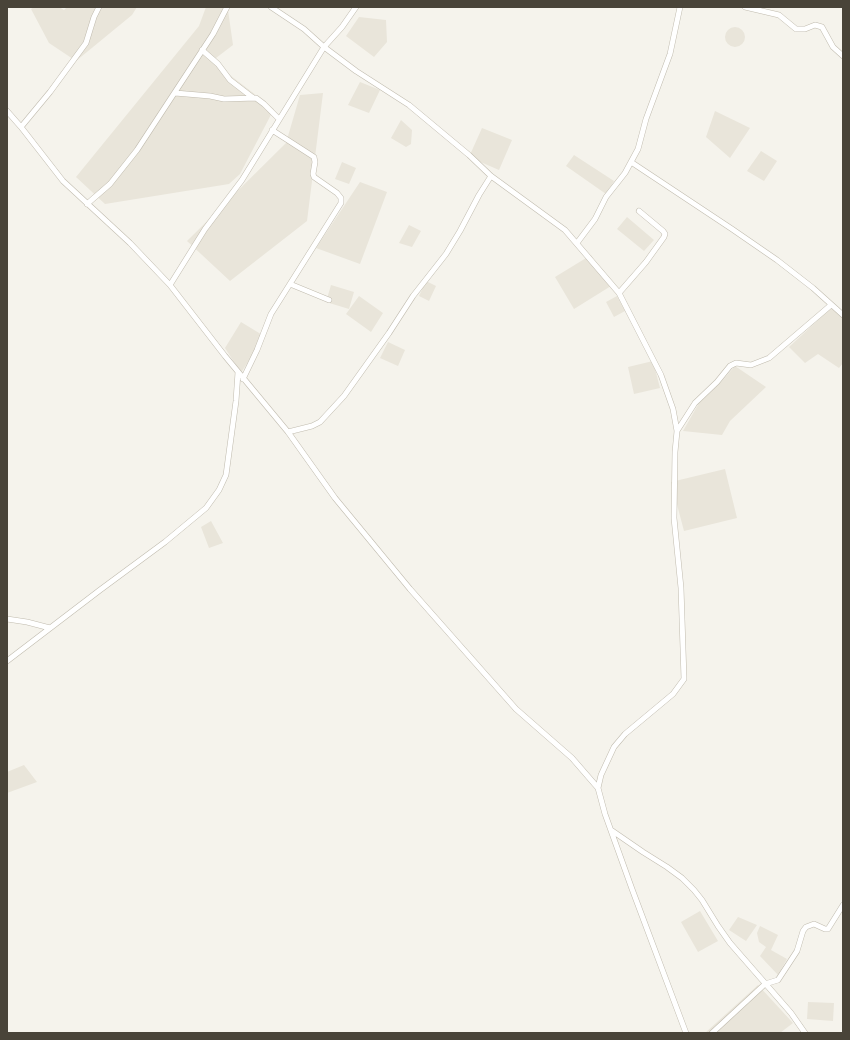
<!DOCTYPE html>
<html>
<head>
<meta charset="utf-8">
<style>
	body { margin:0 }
	#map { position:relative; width:850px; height:1040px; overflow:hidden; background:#f5f3ec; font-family:"PT Sans",sans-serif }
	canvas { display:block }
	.frame { position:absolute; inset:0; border:8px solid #494439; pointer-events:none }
</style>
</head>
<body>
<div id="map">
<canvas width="850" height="1040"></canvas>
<div class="frame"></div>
</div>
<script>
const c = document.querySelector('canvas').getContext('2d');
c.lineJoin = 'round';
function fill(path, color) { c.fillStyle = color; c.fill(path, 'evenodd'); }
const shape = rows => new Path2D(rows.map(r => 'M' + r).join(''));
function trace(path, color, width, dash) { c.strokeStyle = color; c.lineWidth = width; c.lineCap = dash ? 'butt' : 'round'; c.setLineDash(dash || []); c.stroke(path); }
const residential = shape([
	[34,7,59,7,64,10,67,7,137,7,132,15,76,61,49,43,31,9],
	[206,7,223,7,228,10,233,45,216,58,209,59,274,109,240,174,229,184,105,204,76,177,199,26],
	[359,17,386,20,387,42,374,57,346,36],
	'725 37a10 10 0 1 1 20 0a10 10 0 1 1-20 0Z',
	[360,82,380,90,369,113,348,105],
	[323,93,307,221,230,281,187,241,286,143,300,95],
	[715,111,750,128,730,158,706,137],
	[401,120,412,130,411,144,406,147,391,138],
	[482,128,512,140,499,170,469,157],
	[761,151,777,161,764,181,747,171],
	[574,155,614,181,606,194,566,166],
	[342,162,356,168,349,184,335,179],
	[360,182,387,192,360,264,316,248],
	[627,217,654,240,644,251,617,229],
	[409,225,421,231,412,247,399,243],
	[591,255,611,286,574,309,555,277],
	[426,281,436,286,429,301,419,296],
	[331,285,354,292,349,309,326,302],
	[359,296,383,313,371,332,346,314],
	[617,296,625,311,614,317,606,302],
	[831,308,843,318,843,363,839,368,818,354,805,363,789,347],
	[241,322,264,336,241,373,225,348],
	[388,342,405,350,398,366,380,358],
	[653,361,660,388,634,394,628,367],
	[735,366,766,387,730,421,722,435,683,431,699,403,721,382],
	[725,469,737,518,684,531,671,482],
	[211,521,223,543,209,548,201,527],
	[24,765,37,782,7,793,7,772],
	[700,911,718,941,698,952,681,922],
	[738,917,757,925,746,941,729,930],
	[760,926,778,935,771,950,787,959,778,975,760,956,766,947,759,942,757,933],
	[758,985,793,1023,780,1033,705,1033],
	[808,1002,834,1003,833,1021,807,1019]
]);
const minor = shape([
	[271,7,304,29,324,47,356,71,409,105,469,155,491,176,565,230,619,293,661,375,673,409,677,431,675,452,674,518,681,588,684,679,673,694,625,734,614,747,601,775,598,788],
	[745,7,779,15,796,29,805,29,815,25,822,27,833,47,843,56],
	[202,50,218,64,230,80,252,97],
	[175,93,210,96,224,99,256,98,264,104,279,119],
	[7,111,21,127,63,181,130,243,170,285,225,356,288,432,335,498,410,589,516,709,572,758,598,788,605,814,632,889,686,1033],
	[21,127,50,92,86,43,94,17,99,7],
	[631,162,732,229,777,260,813,288,843,315],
	[87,204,110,184,137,150,213,34,227,7],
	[577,243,595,219,606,197,625,173,638,149,646,119,670,54,680,7],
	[290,284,329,300],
	[170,285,205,229,242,180,324,47,342,27,356,7],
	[619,293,646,262,664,237,665,234,663,231,639,211],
	[243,379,257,350,271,314,341,203,341,198,337,193,314,177,313,174,315,162,314,157,272,130],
	[677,431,695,403,717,382,730,366,736,363,751,365,769,358,831,305],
	[288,432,312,426,320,422,344,396,389,333,413,296,446,254,460,231,479,195,491,176],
	[7,619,27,622,50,628],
	[7,661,100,590,165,542,206,508,219,490,226,475,236,401,238,372],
	[611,830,643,852,667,867,682,878,694,890,702,900,718,926,730,943,791,1013,805,1033],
	[712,1033,765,984,778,980,797,951,803,931,806,927,814,924,825,929,828,929,843,905]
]);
fill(residential, '#e9e5da');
trace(minor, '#c0bbae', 6);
trace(minor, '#fff', 5);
</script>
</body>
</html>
